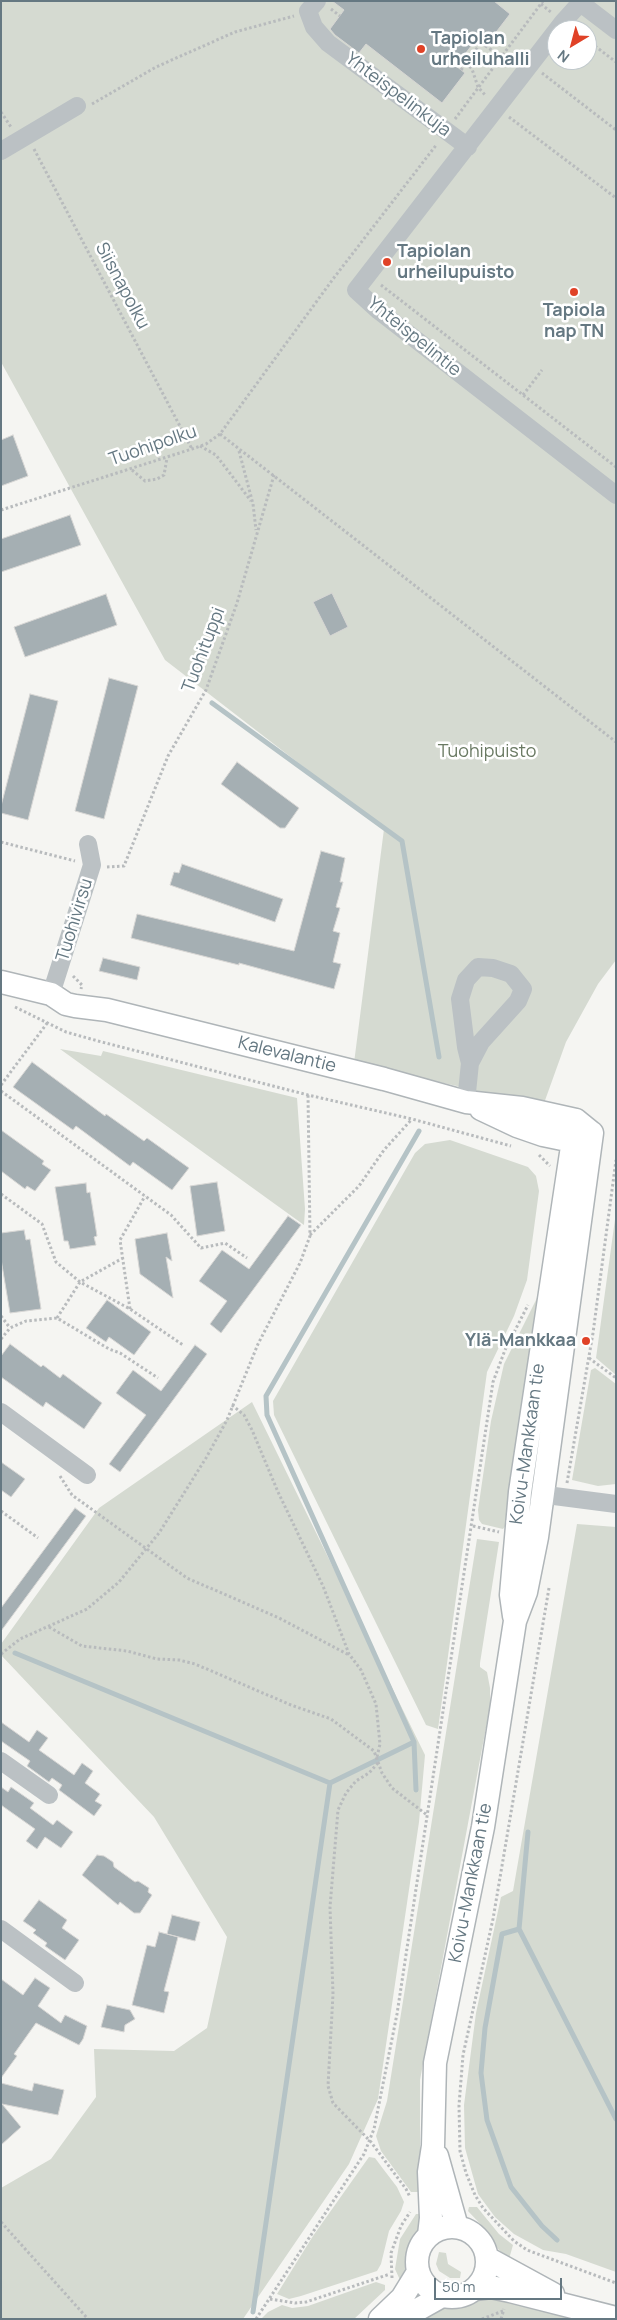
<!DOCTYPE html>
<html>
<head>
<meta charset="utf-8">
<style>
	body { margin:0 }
	#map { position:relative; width:617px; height:2320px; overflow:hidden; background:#f5f5f2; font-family:Manrope,sans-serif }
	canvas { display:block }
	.frame { position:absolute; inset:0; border:2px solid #657882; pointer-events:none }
	.north { position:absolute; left:547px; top:20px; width:50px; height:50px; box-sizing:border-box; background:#fff; border:1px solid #c1c9cd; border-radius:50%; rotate:217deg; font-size:14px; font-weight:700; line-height:20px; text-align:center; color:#657882 }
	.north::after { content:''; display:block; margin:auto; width:18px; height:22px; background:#e04227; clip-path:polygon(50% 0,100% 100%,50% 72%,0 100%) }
	.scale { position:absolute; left:434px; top:2278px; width:128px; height:22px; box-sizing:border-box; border:2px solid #657882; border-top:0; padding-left:6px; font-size:15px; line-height:18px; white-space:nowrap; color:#657882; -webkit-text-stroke:4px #fff; paint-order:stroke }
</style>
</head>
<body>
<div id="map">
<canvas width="617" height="2320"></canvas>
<div class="frame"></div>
<div class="north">N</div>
<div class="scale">50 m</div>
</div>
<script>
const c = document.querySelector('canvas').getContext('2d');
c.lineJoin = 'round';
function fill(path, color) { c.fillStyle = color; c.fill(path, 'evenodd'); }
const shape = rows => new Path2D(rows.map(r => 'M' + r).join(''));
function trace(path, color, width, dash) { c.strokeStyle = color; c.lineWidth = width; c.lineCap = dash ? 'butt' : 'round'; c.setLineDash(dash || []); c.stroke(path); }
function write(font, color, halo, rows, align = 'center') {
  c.font = font + ' Manrope,sans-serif'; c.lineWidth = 5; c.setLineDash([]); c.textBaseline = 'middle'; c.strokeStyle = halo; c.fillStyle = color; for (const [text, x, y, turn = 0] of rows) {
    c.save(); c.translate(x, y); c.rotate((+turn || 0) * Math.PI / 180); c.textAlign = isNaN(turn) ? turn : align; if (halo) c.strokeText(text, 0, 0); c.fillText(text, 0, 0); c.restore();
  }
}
const green = shape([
	[1,1,616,1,616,960,598,984,566,1042,543,1106,474,1093,457,1086,354,1063,384,829,165,660,1,362],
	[557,30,587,30,587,60,557,60],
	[60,1049,101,1056,103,1051,297,1098,305,1209,304,1225],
	[450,1140,528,1167,536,1176,539,1191,527,1280,514,1316,487,1372,438,1729,426,1725,274,1415,273,1401,415,1153,425,1144],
	[616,1212,616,1375,596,1358],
	[538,1296,507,1524,503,1529,482,1524,479,1520,478,1510,491,1421,504,1364],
	[595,1368,616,1384,616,1484,598,1486,572,1480,591,1370],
	[252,1402,425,1755,419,1822,378,2099,349,2164,243,2319,1,2319,1,2188,51,2159,96,2097,94,2049,174,2051,207,2028,227,1937,154,1817,1,1655,1,1644,99,1508],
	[577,1524,616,1527,616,2272,566,2254,543,2250,514,2234,495,2217,478,2194,465,2148,464,2105,476,2013,501,1897,513,1891],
	[477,1539,499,1542,480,1663,480,1667,487,1672,490,1688,490,1706,420,2080,420,2192,411,2192,381,2151,376,2136,387,2101],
	[369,2157,375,2158,384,2170,397,2187,404,2202,401,2211,389,2231,381,2264,377,2271,301,2296,289,2299,277,2294,313,2236],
	[469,2207,477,2207,499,2234,513,2245,509,2259,498,2249,488,2232,468,2211],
	[416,2214,422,2214,420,2230,412,2242,407,2267,400,2280,395,2269,400,2239],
	[439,2252,446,2253,448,2264,461,2272,460,2278,450,2278,439,2271,436,2264],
	[376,2282,385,2285,385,2290,354,2319,261,2319,268,2312,282,2305,292,2308,308,2306],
	[481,2295,578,2319,415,2319,447,2303,473,2301]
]);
const stream = shape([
	[212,703,402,841,439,1057],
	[15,1653,330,1783,414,1742],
	[416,1790,414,1742,267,1415,266,1396,419,1131],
	[528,1832,519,1929,616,2119],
	[519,1929,502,1934,485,2028,481,2073,487,2120,511,2187,542,2226,557,2240],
	[253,2312,330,1783]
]);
const building = shape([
	[332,1,494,1,510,14,487,44,478,37,456,66,465,73,442,103,366,44,359,53,335,35,330,29,344,10,332,1],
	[13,435,28,476,1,486,1,440,13,435],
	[70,515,81,545,1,572,1,539,70,515],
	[332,593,348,627,330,636,313,602,332,593],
	[106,594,117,625,25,657,14,627,106,594],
	[109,678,138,686,104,819,75,811,109,678],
	[30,694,58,701,28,820,1,813,1,806,30,694],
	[237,762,299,808,285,828,280,828,221,784,237,762],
	[321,851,345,858,340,882,343,882,336,907,340,908,333,931,340,933,333,962,341,964,334,989,239,963,239,965,131,938,137,914,294,951,321,851],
	[182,864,283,899,275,922,170,885,174,872,179,873,182,864],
	[103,958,140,967,137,980,99,971,103,958],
	[32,1062,105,1116,106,1114,144,1141,147,1138,189,1168,172,1190,133,1162,130,1166,76,1126,73,1130,13,1087,32,1062],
	[1,1130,44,1161,42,1164,51,1170,35,1191,27,1186,25,1189,1,1171,1,1130],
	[217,1182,225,1231,197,1236,190,1186,217,1182],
	[86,1183,87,1193,90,1192,95,1223,97,1236,94,1237,96,1245,70,1249,68,1241,64,1241,55,1187,86,1183],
	[288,1216,301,1225,221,1333,210,1324,227,1301,199,1281,222,1250,249,1269,288,1216],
	[24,1230,26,1240,30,1239,41,1309,10,1313,1,1259,1,1233,24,1230],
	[167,1233,172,1261,166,1257,173,1298,140,1274,135,1239,167,1233],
	[107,1300,151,1332,134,1355,109,1337,106,1342,86,1328,107,1300],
	[10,1344,41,1367,43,1365,60,1378,63,1374,102,1403,84,1429,46,1402,43,1407,1,1377,1,1356,10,1344],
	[195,1345,207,1354,120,1472,109,1464,146,1415,116,1393,133,1370,161,1391,195,1345],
	[1,1462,25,1479,11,1497,1,1490,1,1462],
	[75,1508,86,1516,1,1631,1,1608,75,1508],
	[1,1722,29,1742,37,1730,48,1738,39,1750,74,1775,82,1763,93,1771,85,1783,100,1794,95,1801,102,1805,94,1816,59,1790,62,1785,52,1778,49,1782,27,1766,30,1761,1,1741,1,1722],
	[1,1787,8,1792,11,1787,34,1803,30,1808,53,1825,57,1820,73,1832,61,1848,45,1837,37,1849,26,1841,35,1829,1,1805,1,1787],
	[97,1855,104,1856,113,1862,114,1867,135,1882,138,1881,149,1888,148,1892,152,1895,140,1913,134,1913,120,1902,118,1905,82,1875,97,1855],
	[39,1900,67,1920,62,1928,79,1940,65,1960,45,1946,47,1943,33,1933,36,1930,23,1921,39,1900],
	[172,1915,200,1922,195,1941,167,1934,172,1915],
	[159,1932,178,1937,164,1991,169,1992,164,2013,132,2005,147,1945,155,1947,159,1932],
	[35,1978,50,1988,38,2006,61,2023,65,2015,87,2026,83,2039,79,2045,36,2023,14,2054,17,2056,1,2078,1,1979,23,1995,35,1978],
	[107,2005,130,2010,135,2019,125,2025,124,2032,101,2027,107,2005],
	[1,2083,32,2091,34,2083,64,2090,58,2115,2,2104,21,2127,1,2145,1,2083]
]);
const path = shape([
	[541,4,552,13],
	[331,9,340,16],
	[587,40,616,62],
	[481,43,511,63],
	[466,63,472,69,478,87,486,96],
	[461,70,483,40],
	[542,73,616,130],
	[92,104,156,67,235,32,294,16],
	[1,112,11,127],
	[509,117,616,198],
	[455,119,543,1],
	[34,149,192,449],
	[381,285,616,467],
	[523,395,542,370],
	[220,434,616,742],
	[200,446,216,455,251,501],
	[239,451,253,504,256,530],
	[132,470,145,481,157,479,164,475,167,458],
	[1,510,192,449,206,444,220,434,333,279,437,144],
	[1,842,75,861],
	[107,867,124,866,168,756,206,690,237,603,274,475],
	[73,976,82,985,81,989],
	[15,1007,66,1032,98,1041,308,1095,412,1119,511,1146],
	[1,1085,48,1022],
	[1,1091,171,1215,201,1248,225,1243,247,1258],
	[539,1155,550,1166],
	[1,1194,42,1224,56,1262,80,1282,130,1309,183,1345],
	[310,1235,359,1186,384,1150,412,1119],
	[130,1309,120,1240,145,1196],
	[1,1316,10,1328],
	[57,1318,80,1282,123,1258],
	[1,1339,10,1328,26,1321,57,1318,109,1349,120,1353,158,1378],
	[589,1358,616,1378],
	[232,1405,244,1415,252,1430,278,1492,323,1586,349,1654,361,1670,376,1704,380,1744,377,1757],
	[60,1476,72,1495,187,1578,279,1618,349,1655],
	[567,1483,593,1333,616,1160],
	[1,1511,38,1538],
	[473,1526,499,1532],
	[549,1588,493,1919,463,2055,459,2105,460,2151,466,2173,475,2195,483,2208,514,2241,527,2250,616,2283],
	[49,1627,82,1646,127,1651,157,1659,179,1660,195,1664,291,1705,331,1719,374,1751,382,1773,392,1788,427,1815],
	[1,1654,20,1639,87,1609,119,1582,159,1533,206,1458,227,1420,258,1344,300,1263,310,1236,308,1095],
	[378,1763,369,1773,356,1781,346,1793,338,1810,330,1907,333,1994,328,2086,333,2103,371,2142,406,2189,410,2197],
	[1,2222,88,2319],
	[392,2278,391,2253,401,2226,410,2212],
	[270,2299,295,2303,306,2302,390,2274],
	[256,2319,364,2154,374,2129,397,2014,493,1382,505,1350,528,1305],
	[482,2319,503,2311],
	[501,2319,504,2309]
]);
const minor = shape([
	[317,1,308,11,314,27,328,43,468,147],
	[578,1,616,30],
	[582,1,563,22,356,290,379,311,616,495],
	[1,151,77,106],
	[51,994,92,865,88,844],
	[466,1102,470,1063,466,1047,460,999,466,980,478,967,493,968,511,974,523,989,518,1001,481,1042,470,1063],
	[1,1412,87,1475],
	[531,1493,616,1504],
	[1,1761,49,1795],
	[1,1929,75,1983]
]);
const major = shape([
	[1,982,51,994,66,1004,75,1006,107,1010,384,1079,466,1102,522,1108,576,1120,592,1133],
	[481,1109,517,1126,543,1135,572,1141,584,1136],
	[514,1616,511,1595,520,1492,576,1120],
	[437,2156,457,2227],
	'417 2262a35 35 0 1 1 70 0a35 35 0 1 1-70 0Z',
	[429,2235,431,2218,429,2172,433,2146,435,2063,483,1827,515,1621,526,1592,537,1537,592,1133],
	[487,2258,553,2294],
	[475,2289,491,2287,510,2291,616,2318],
	[380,2319,402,2298,418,2272],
	[401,2319,442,2296]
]);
const markers = [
	[421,49,5,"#e04227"],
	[387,262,5,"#e04227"],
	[574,292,5,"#e04227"],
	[586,1341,5,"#e04227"]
];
const poiNames = [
	["Tapiolan",431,39],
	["urheiluhalli",431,60],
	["Tapiolan",397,252],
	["urheilupuisto",397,273],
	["Tapiola",574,311,"center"],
	["nap TN",574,332,"center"],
	["Ylä-Mankkaa",576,1341,"right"]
];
const streetNames = [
	["Yhteispelinkuja",398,95,37],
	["Siisnapolku",122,286,62],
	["Yhteispelintie",414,337,39],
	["Tuohipolku",153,446,-19],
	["Tuohituppi",204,650,-69],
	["Tuohivirsu",75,920,-73],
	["Kalevalantie",287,1055,14],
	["Koivu-Mankkaan tie",528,1444,-82],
	["Koivu-Mankkaan tie",471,1883,-79]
];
const parkNames = [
	["Tuohipuisto",487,752]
];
fill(green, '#d5dad1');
trace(stream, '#b5c3c6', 5);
fill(building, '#a5afb3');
trace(building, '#d7d6d4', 1);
trace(major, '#afb5b8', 25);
trace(path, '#b8bbbd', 3, [2.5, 2.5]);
trace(minor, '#bbc1c4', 18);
trace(major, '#fff', 22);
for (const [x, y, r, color] of markers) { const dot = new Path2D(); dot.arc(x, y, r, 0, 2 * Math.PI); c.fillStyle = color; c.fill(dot); trace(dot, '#fff', 2); }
write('bold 18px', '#657882', '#fff', poiNames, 'left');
write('18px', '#657882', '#fff', streetNames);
write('18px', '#6a7a63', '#fff', parkNames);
</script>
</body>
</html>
